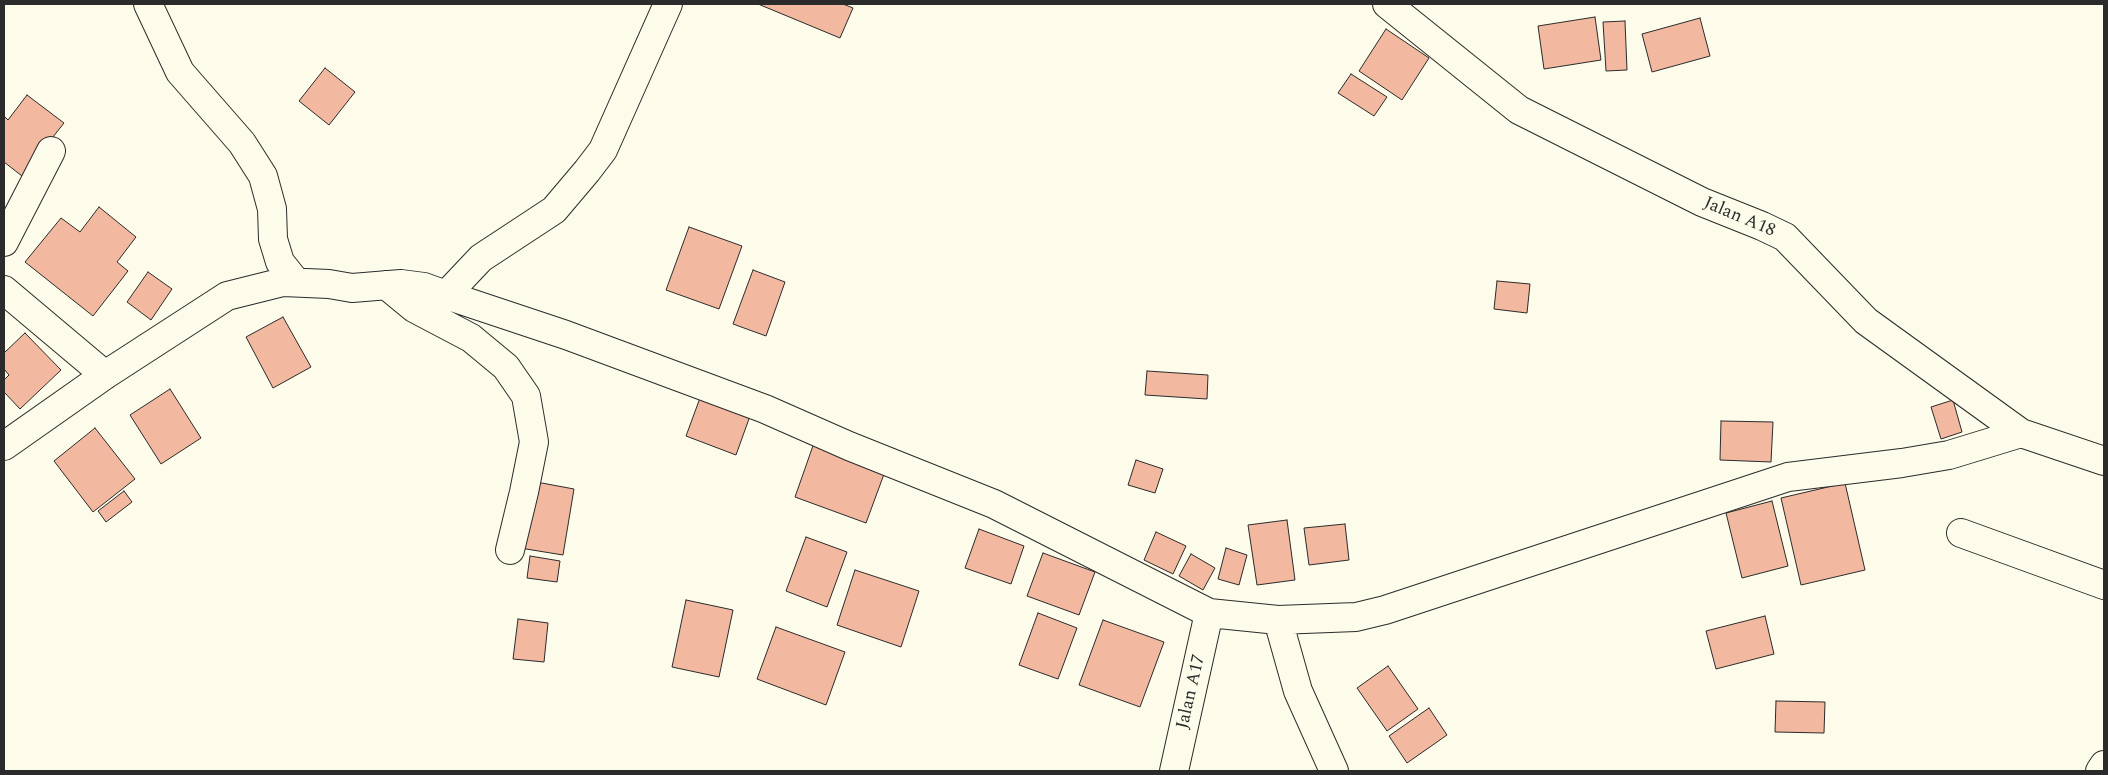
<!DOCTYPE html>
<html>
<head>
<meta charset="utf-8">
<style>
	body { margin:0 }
	#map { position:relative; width:2108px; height:775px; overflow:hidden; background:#fdfbea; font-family:Spectral,serif }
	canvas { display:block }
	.frame { position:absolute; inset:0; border:5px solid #2b2b2b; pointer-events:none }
</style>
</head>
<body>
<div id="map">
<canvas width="2108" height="775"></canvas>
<div class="frame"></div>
</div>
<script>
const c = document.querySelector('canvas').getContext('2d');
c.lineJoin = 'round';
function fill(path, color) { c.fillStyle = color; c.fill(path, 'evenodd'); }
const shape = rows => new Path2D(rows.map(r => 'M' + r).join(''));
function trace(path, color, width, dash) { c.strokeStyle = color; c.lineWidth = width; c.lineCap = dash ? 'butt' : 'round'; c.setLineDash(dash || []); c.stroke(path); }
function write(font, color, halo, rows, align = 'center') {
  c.font = font + ' Spectral,serif'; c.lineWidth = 4; c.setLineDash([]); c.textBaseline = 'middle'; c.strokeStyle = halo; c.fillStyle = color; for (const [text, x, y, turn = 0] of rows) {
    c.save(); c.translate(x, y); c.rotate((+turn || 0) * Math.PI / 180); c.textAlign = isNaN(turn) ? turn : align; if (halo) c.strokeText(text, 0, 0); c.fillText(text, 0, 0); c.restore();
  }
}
const building = shape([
	[758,4,843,4,853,8,840,38,758,4],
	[1595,17,1601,60,1544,69,1538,26,1595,17],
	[1700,18,1710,56,1652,72,1642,34,1700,18],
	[1625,21,1627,70,1606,71,1603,22,1625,21],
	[1386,29,1429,58,1402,100,1359,71,1386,29],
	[325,68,355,92,329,125,299,101,325,68],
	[1351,74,1387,97,1374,116,1338,93,1351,74],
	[27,95,64,123,22,176,4,162,4,116,8,120,27,95],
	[99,207,136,237,117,262,128,271,93,316,25,262,61,218,80,232,99,207],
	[689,227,742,246,719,309,666,290,689,227],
	[753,270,785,282,766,336,733,324,753,270],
	[148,272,172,289,151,320,127,302,148,272],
	[1497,281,1530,284,1527,313,1494,309,1497,281],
	[283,317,311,367,273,388,246,337,283,317],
	[25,333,61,370,20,409,4,392,4,380,9,375,4,369,4,353,25,333],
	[1147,371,1208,375,1207,399,1145,395,1147,371],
	[170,389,201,438,161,464,130,415,170,389],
	[700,398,750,416,736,455,686,436,700,398],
	[1953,400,1962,432,1941,439,1931,407,1953,400],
	[1721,421,1773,422,1771,462,1720,460,1721,421],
	[95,428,135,479,93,512,54,461,95,428],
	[815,440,887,466,866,523,795,497,815,440],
	[1136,460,1163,469,1155,493,1128,485,1136,460],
	[531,481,574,489,563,555,520,548,531,481],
	[1845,483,1865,570,1801,585,1781,498,1845,483],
	[124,491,132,502,106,522,98,511,124,491],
	[1772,501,1788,566,1742,578,1726,513,1772,501],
	[1287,520,1295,580,1257,585,1248,525,1287,520],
	[1345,524,1349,560,1309,565,1304,528,1345,524],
	[979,529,1024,546,1011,584,965,568,979,529],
	[1156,532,1186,546,1173,574,1144,560,1156,532],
	[806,537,847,552,827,607,786,591,806,537],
	[1226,548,1247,555,1239,585,1218,579,1226,548],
	[1043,553,1095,572,1079,615,1027,596,1043,553],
	[1191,554,1215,568,1203,590,1179,576,1191,554],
	[530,556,560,561,557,582,527,578,530,556],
	[855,570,919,591,901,647,837,625,855,570],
	[686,600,733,610,719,677,672,667,686,600],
	[1038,613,1077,628,1058,679,1019,665,1038,613],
	[1765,616,1774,654,1716,669,1706,631,1765,616],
	[518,619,548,623,544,662,513,659,518,619],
	[1103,620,1164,642,1140,707,1079,685,1103,620],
	[776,627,845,652,826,705,757,679,776,627],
	[1388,666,1418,709,1387,731,1357,688,1388,666],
	[1776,701,1825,702,1824,733,1775,732,1776,701],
	[1429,708,1447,735,1407,763,1389,736,1429,708]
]);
const minor = shape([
	[148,4,180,72,242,143,263,176,272,209,273,239,280,262,296,282],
	[668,4,603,150,587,171,554,210,481,258,446,295,566,335,765,409,849,446,994,504,1209,613,1278,620,1356,617,1385,610,1788,477,1902,463,1949,455,2021,433],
	[1387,4,1519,110,1702,202,1762,226,1785,237,1866,321,2021,433,2104,461],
	[4,242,51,151],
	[386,285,414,308,471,338,506,367,526,396,534,442,524,492,510,550],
	[4,290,105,375],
	[4,446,105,375,227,296,283,282,329,284,352,288,401,284,424,287,446,295],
	[1961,533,2104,585],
	[1278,620,1298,691,1334,771],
	[1174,771,1209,613],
	[2100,771,2104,765]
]);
const streetNames = [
	["Jalan A18",1739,218,23],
	["Jalan A17",1192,692,-77]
];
fill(building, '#f2b8a0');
trace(building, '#2b2b2b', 1);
trace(minor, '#2b2b2b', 30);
trace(minor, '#fdfbea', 28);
write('18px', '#2b2b2b', '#fdfbea', streetNames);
</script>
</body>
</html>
